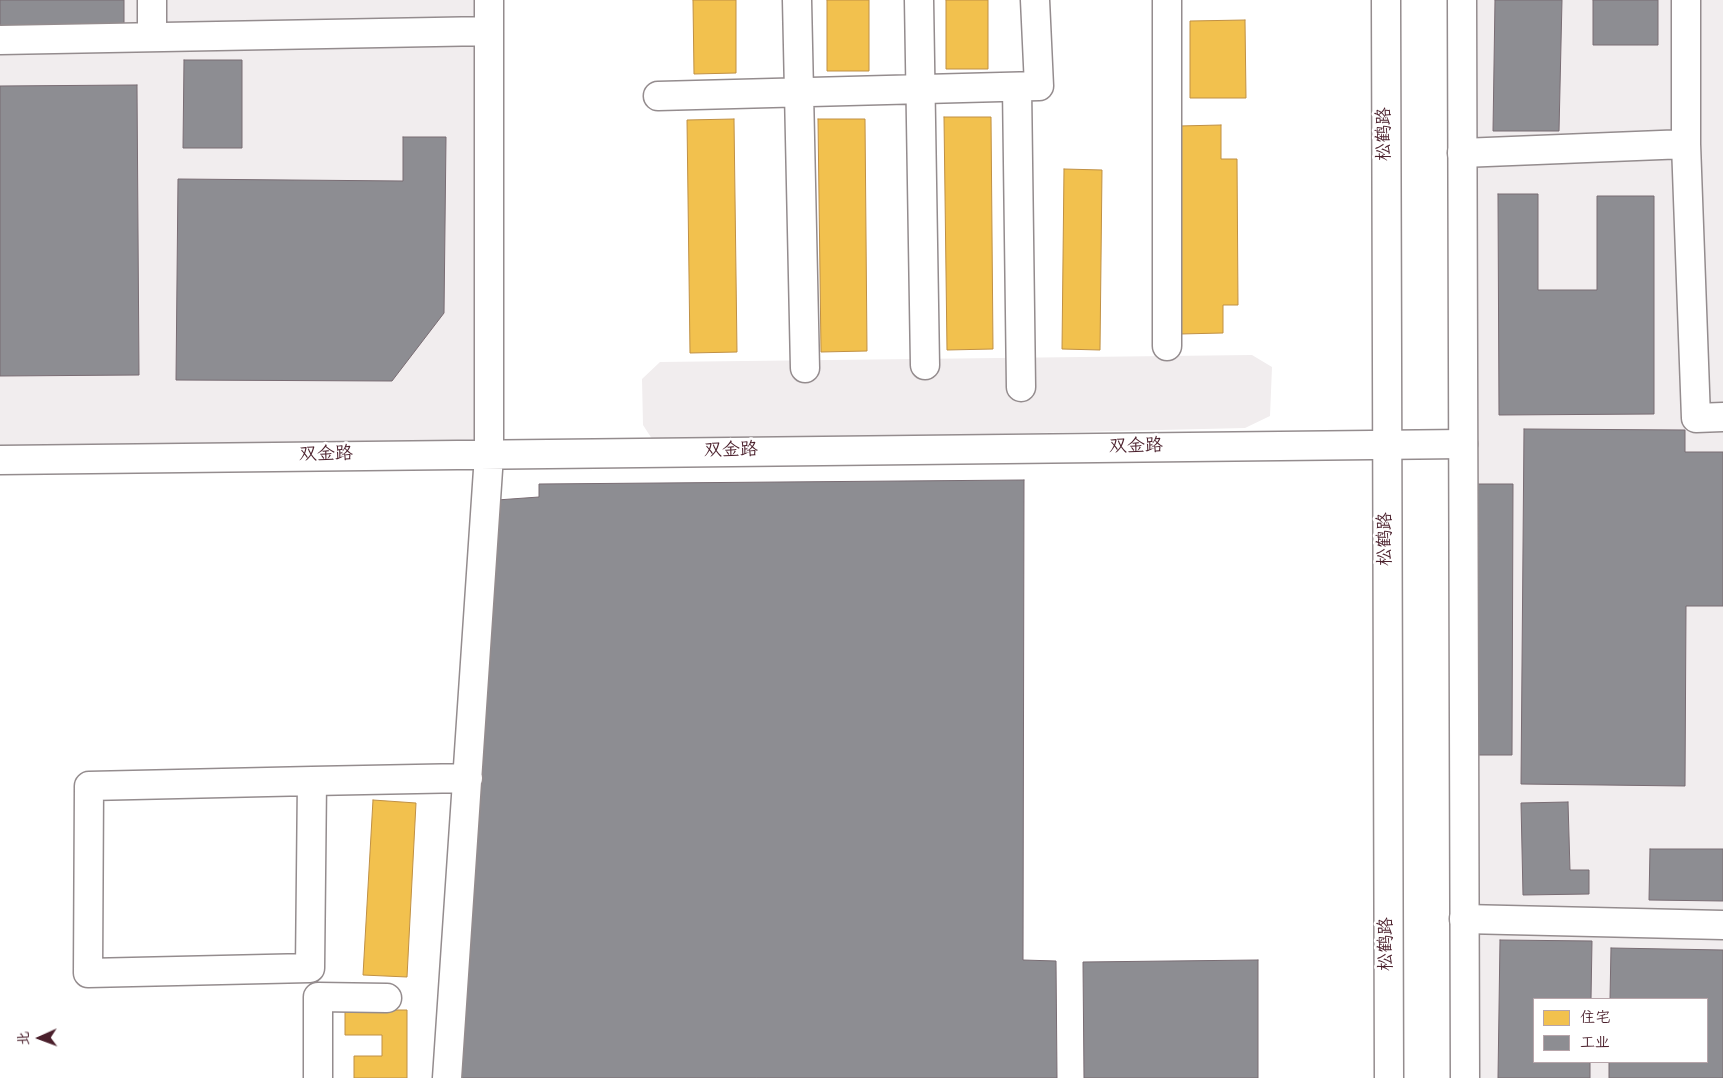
<!DOCTYPE html>
<html>
<head>
<meta charset="utf-8">
<style>
	body { margin:0 }
	#map { position:relative; width:1723px; height:1078px; overflow:hidden; background:#fff; font-family:"Indie Flower","LXGW WenKai TC",sans-serif }
	canvas { display:block }
	.legend { position:absolute; left:1533px; top:998px; width:175px; height:65px; box-sizing:border-box; background:#fff; border:1px solid #b7a5aa; margin:0; padding:6px 9px; list-style:none; font-size:15px; color:#4a1f2b }
	.legend li { display:flex; align-items:center; gap:10px; height:25px }
	.legend b { width:25px; border:1px solid #b7a5aa }
	.north { position:absolute; left:15px; top:1013px; width:50px; height:50px; -webkit-text-stroke:4px #fff; paint-order:stroke; rotate:268deg; font-size:14px; font-weight:700; line-height:20px; text-align:center; color:#4a1f2b }
	.north::after { content:''; display:block; margin:auto; width:18px; height:22px; background:#4a1f2b; clip-path:polygon(50% 0,100% 100%,50% 72%,0 100%) }
</style>
</head>
<body>
<div id="map">
<canvas width="1723" height="1078"></canvas>
<ul class="legend">
<li><b style="height:14px;background:#f2c14e"></b>住宅</li>
<li><b style="height:14px;background:#8d8d92"></b>工业</li>
</ul>
<div class="north">北</div>
</div>
<script>
const c = document.querySelector('canvas').getContext('2d');
c.lineJoin = 'round';
function fill(path, color) { c.fillStyle = color; c.fill(path, 'evenodd'); }
const shape = rows => new Path2D(rows.map(r => 'M' + r).join(''));
function trace(path, color, width, dash) { c.strokeStyle = color; c.lineWidth = width; c.lineCap = dash ? 'butt' : 'round'; c.setLineDash(dash || []); c.stroke(path); }
function write(font, color, halo, rows, align = 'center') {
  c.font = font + ' "Indie Flower","LXGW WenKai TC",sans-serif'; c.lineWidth = 5; c.setLineDash([]); c.textBaseline = 'middle'; c.strokeStyle = halo; c.fillStyle = color; for (const [text, x, y, turn = 0] of rows) {
    c.save(); c.translate(x, y); c.rotate((+turn || 0) * Math.PI / 180); c.textAlign = isNaN(turn) ? turn : align; if (halo) c.strokeText(text, 0, 0); c.fillText(text, 0, 0); c.restore();
  }
}
const built = shape([
	[0,0,489,0,489,455,0,460],
	[1462,0,1723,0,1723,1078,1465,1078],
	[1534,999,1707,999,1707,1062,1534,1062],
	[1252,355,1272,367,1270,416,1245,428,654,442,643,425,642,379,660,362]
]);
const homes = shape([
	[693,0,736,0,736,73,694,74,693,0],
	[827,0,869,0,869,71,827,71,827,0],
	[946,0,988,0,988,69,946,69,946,0],
	[1245,20,1246,98,1190,98,1190,21,1245,20],
	[944,117,991,117,993,349,947,350,944,117],
	[734,119,737,352,690,353,687,120,734,119],
	[818,119,865,119,867,351,821,352,818,119],
	[1221,125,1221,159,1237,159,1238,305,1223,305,1223,333,1180,334,1179,126,1221,125],
	[1064,169,1102,170,1100,350,1062,349,1064,169],
	[373,800,416,803,407,977,363,975,373,800],
	[345,1010,407,1010,407,1078,354,1078,354,1056,382,1056,382,1035,345,1035,345,1010]
]);
const industry = shape([
	[0,0,124,0,124,29,0,27,0,0],
	[1495,0,1562,0,1559,131,1493,131,1495,0],
	[1593,0,1658,0,1658,45,1593,45,1593,0],
	[184,60,242,60,242,148,183,148,184,60],
	[137,85,139,375,0,376,0,86,137,85],
	[403,137,446,137,444,313,392,381,176,380,178,179,403,181,403,137],
	[1498,194,1538,194,1538,290,1597,290,1597,196,1654,196,1654,414,1499,415,1498,194],
	[1524,429,1685,430,1685,452,1723,452,1723,606,1686,606,1685,786,1521,784,1524,429],
	[1024,480,1023,960,1056,961,1057,1078,456,1078,497,500,539,497,539,484,1024,480],
	[1477,484,1513,484,1512,755,1476,755,1477,484],
	[1568,802,1570,870,1589,870,1589,894,1523,895,1521,803,1568,802],
	[1650,849,1723,849,1723,901,1649,900,1650,849],
	[1500,940,1592,941,1591,999,1534,999,1534,1062,1590,1062,1590,1078,1498,1078,1500,940],
	[1611,948,1723,950,1723,1078,1609,1078,1609,1062,1707,1062,1707,999,1610,999,1611,948],
	[1258,960,1258,1078,1084,1078,1083,962,1258,960]
]);
const minor = shape([
	[152,0,152,37],
	[797,0,805,368],
	[919,0,925,365],
	[1167,0,1167,346],
	[0,40,489,31],
	[1017,87,1021,387],
	[658,96,1039,86,1035,0],
	[1686,144,1696,418,1723,417],
	[1462,153,1686,144,1686,0],
	[0,460,1463,444],
	[312,781,310,968,88,973,89,786,312,781,468,778],
	[1464,919,1723,925],
	[318,1078,318,997,387,998],
	[447,1078,489,455,489,0]
]);
const major = shape([
	[1386,0,1389,1078],
	[1462,0,1465,1078]
]);
const streetNames = [
	["松鹤路",1386,134,-90],
	["双金路",1136,448,-1],
	["双金路",731,452,-1],
	["双金路",326,456,-1],
	["松鹤路",1387,539,-90],
	["松鹤路",1388,944,-90]
];
fill(built, '#f1edee');
fill(homes, '#f2c14e');
trace(homes, '#c09044', 1);
fill(industry, '#8d8d92');
trace(industry, '#796c73', 1);
trace(minor, '#948c8e', 31);
trace(major, '#948c8e', 31);
trace(minor, '#fff', 28);
trace(major, '#fff', 28);
write('18px', '#4a1f2b', '#fff', streetNames);
</script>
</body>
</html>
